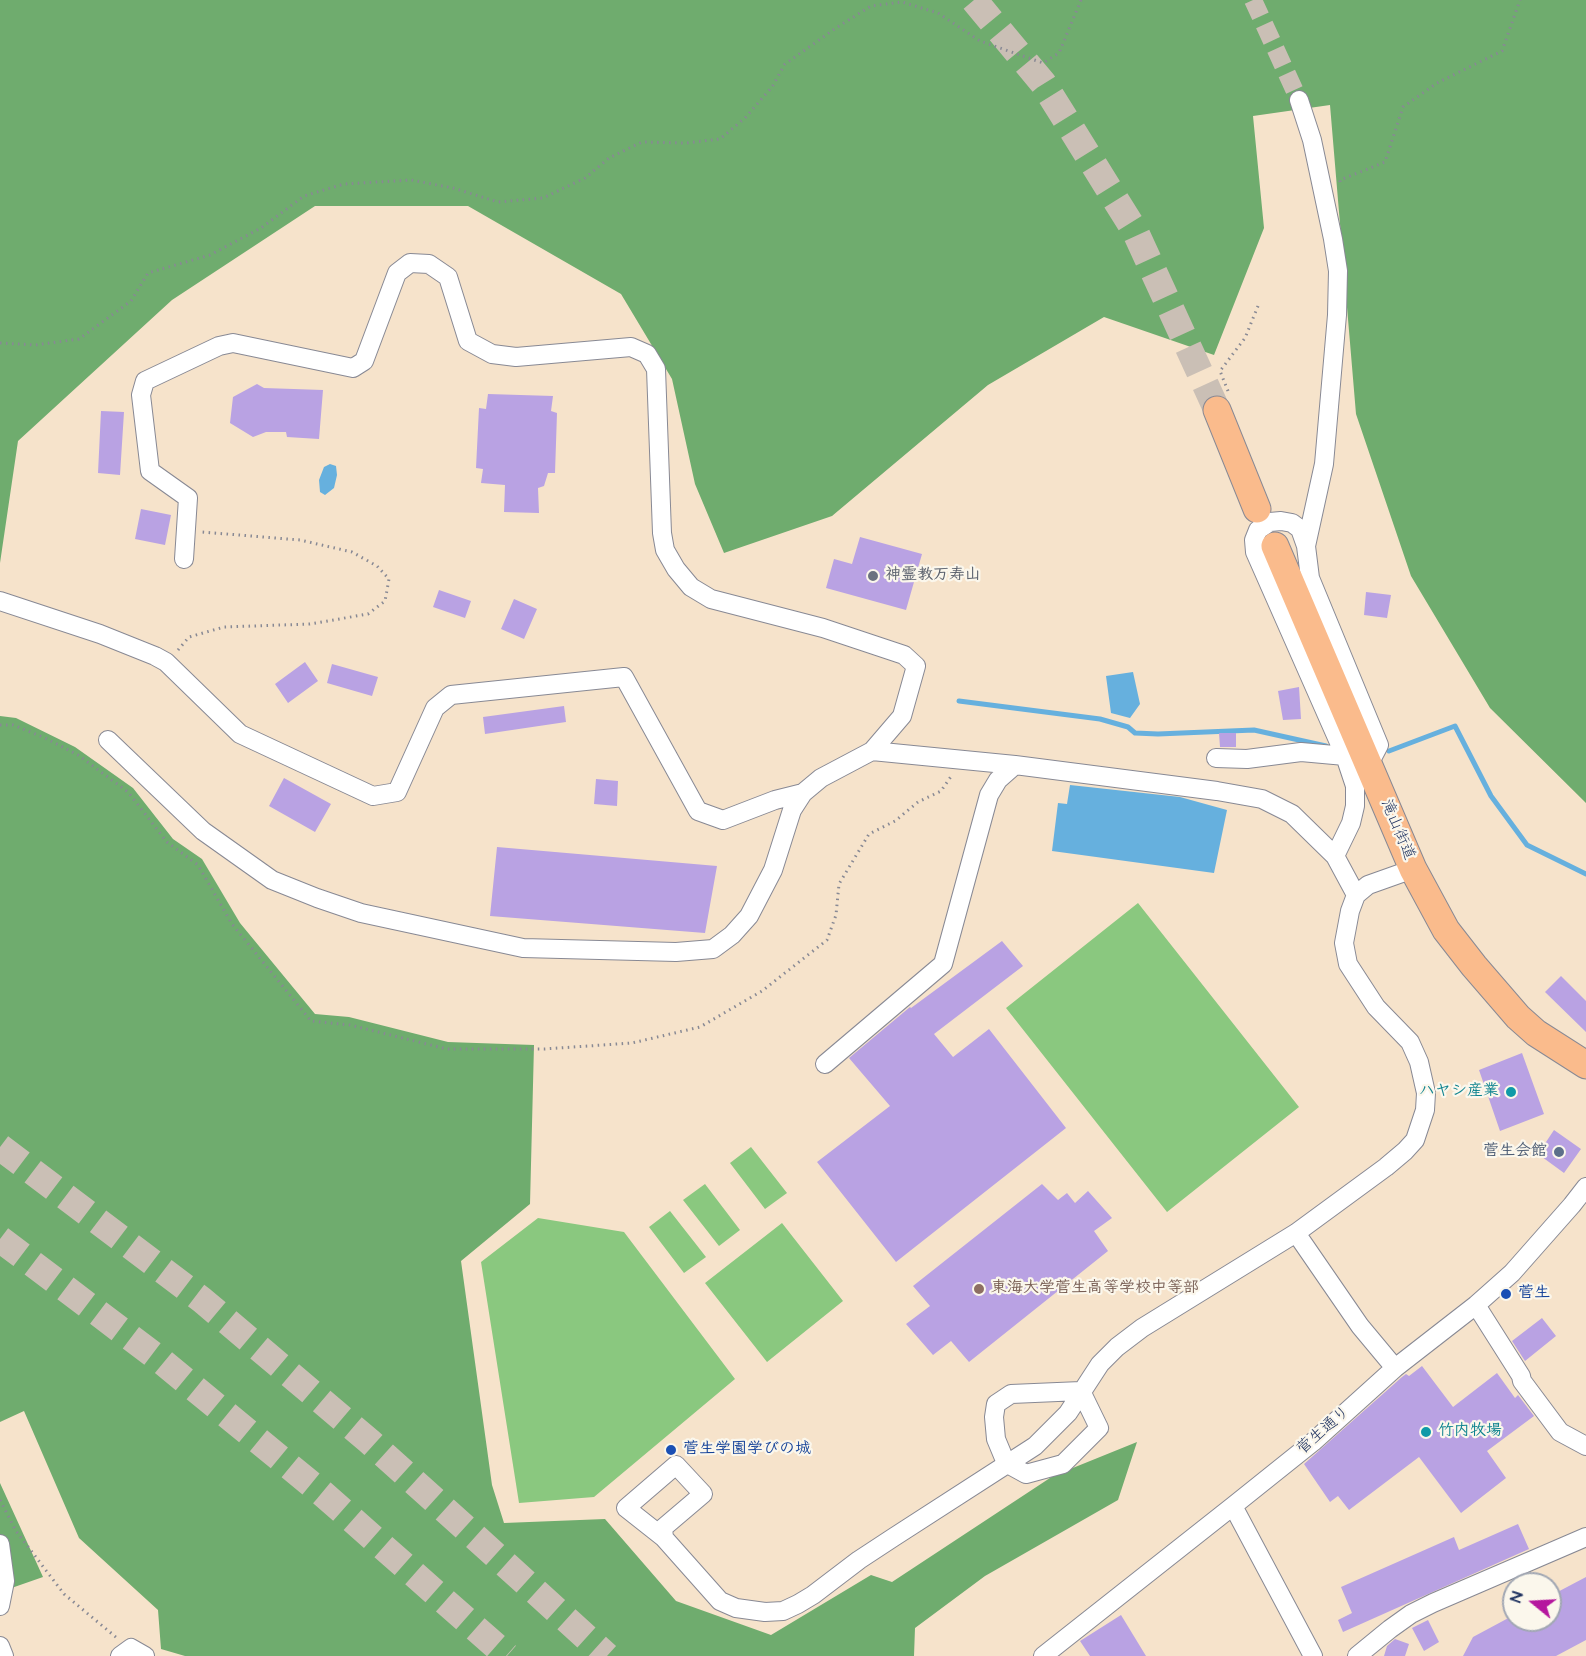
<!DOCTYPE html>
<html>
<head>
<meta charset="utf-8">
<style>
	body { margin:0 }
	#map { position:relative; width:1586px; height:1656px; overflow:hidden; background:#f6e3cb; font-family:"Architects Daughter",sans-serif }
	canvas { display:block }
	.north { position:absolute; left:1502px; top:1572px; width:60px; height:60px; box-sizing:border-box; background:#fbf7ec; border:2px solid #a1a7b3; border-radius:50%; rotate:288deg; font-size:16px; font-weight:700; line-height:24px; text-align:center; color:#1b2f5e }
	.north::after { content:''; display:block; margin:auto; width:21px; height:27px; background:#b5179e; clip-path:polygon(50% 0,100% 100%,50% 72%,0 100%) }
</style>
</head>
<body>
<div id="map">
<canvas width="1586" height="1656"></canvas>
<div class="north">N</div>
</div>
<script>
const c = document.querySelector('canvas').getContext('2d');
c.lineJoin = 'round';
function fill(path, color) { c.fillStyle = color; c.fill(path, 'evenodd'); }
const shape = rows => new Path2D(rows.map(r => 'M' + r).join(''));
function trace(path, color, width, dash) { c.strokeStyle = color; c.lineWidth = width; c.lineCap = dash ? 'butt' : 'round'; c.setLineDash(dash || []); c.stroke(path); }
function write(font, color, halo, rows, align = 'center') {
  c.font = font + ' "Architects Daughter","Klee One",sans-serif'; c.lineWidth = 4.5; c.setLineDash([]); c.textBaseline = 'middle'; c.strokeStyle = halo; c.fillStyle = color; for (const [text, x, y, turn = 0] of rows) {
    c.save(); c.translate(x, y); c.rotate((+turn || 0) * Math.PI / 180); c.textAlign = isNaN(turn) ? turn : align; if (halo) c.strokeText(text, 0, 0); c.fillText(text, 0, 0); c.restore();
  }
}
const green = shape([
	[1138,903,1299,1107,1167,1212,1006,1008],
	[751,1147,787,1193,765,1209,730,1163],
	[705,1184,740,1230,719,1246,683,1200],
	[670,1211,706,1257,684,1273,649,1227],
	[538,1218,624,1232,735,1379,594,1497,519,1503,481,1262],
	[782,1223,843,1301,767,1362,705,1283]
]);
const forest = shape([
	[0,0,1586,0,1586,803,1490,708,1411,576,1356,414,1330,105,1253,116,1264,228,1214,355,1104,317,988,385,832,516,724,553,695,484,672,379,621,294,468,206,315,206,172,300,18,441,0,563],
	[0,716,16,718,75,747,133,788,173,839,202,859,240,923,315,1014,349,1017,448,1042,534,1045,530,1204,461,1261,492,1485,504,1523,605,1519,676,1601,771,1635,871,1575,892,1582,1053,1476,1137,1442,1118,1500,985,1576,915,1628,914,1656,185,1656,161,1649,158,1610,79,1538,24,1411,0,1422],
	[0,1483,43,1577,0,1592]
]);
const water = shape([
	[330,464,336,466,337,475,334,488,325,495,320,492,319,480,324,467],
	[1133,672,1140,704,1130,718,1111,713,1106,676],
	[1070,785,1180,797,1227,810,1214,873,1052,851,1058,803,1067,804]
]);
const stream = shape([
	[959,701,1100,719,1128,727,1135,733,1158,734,1254,730,1326,746],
	[1389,751,1455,726,1491,796,1527,845,1586,874]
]);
const building = shape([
	[257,384,264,388,323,390,319,439,287,437,286,432,266,432,253,437,230,423,233,397],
	[488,394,553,396,551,411,557,413,555,473,548,473,544,486,538,488,539,513,504,512,505,485,481,483,483,469,476,468,479,408,486,409],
	[101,411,124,412,120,475,98,473],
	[141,509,171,515,165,545,135,539],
	[860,537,922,554,906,610,826,588,834,559,852,564],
	[439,590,471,601,465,618,433,607],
	[1366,592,1391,595,1387,618,1364,615],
	[514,599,537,609,524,639,501,629],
	[305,662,318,681,288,703,275,684],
	[332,664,378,677,372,696,327,683],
	[1299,687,1301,719,1283,720,1278,691],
	[564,706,566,722,485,734,483,717],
	[1219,733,1236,733,1236,747,1220,747],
	[284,778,331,804,315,832,269,806],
	[596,779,618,781,617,806,594,804],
	[497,847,717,866,705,933,490,916],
	[1002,941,1023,966,934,1034,953,1057,989,1029,1066,1128,896,1262,817,1162,890,1106,849,1058,910,1007,911,1008],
	[1561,976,1586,1001,1586,1032,1545,992],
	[1522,1053,1544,1114,1500,1131,1479,1070],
	[1554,1130,1581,1149,1564,1173,1538,1154],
	[1042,1184,1058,1200,1067,1193,1075,1203,1088,1191,1112,1218,1094,1231,1108,1251,969,1362,951,1341,933,1355,906,1324,930,1306,913,1286],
	[1542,1318,1556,1336,1525,1361,1512,1341],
	[1422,1366,1453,1407,1497,1373,1515,1398,1518,1395,1534,1416,1487,1451,1506,1478,1461,1513,1419,1457,1349,1510,1338,1496,1330,1502,1304,1464,1402,1377,1406,1374,1409,1376],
	[1518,1524,1529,1549,1343,1632,1338,1620,1352,1613,1341,1587,1454,1537,1459,1550],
	[1586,1577,1586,1640,1556,1656,1463,1656,1473,1637,1514,1615,1514,1620,1550,1620,1550,1596],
	[1121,1615,1146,1656,1090,1656,1080,1641],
	[1428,1620,1439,1642,1424,1651,1412,1628],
	[1395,1639,1409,1644,1405,1656,1384,1656,1387,1646]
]);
const minorTunnel = shape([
	[1253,0,1299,100]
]);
const highwayTunnel = shape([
	[974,0,1043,83,1135,231,1217,410],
	[0,1147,202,1300,369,1441,607,1656],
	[0,1239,159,1359,322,1493,507,1656]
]);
const path = shape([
	[1340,182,1340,180,1385,162,1403,107,1437,83,1502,51,1520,0],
	[0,343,35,345,79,339,131,301,148,273,210,255,261,228,304,196,344,184,411,180,453,188,498,202,543,198,585,178,609,158,642,142,686,143,720,139,745,118,772,87,785,64,836,28,871,6,902,2,938,13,980,41,1043,63,1059,53,1081,0],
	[1228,391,1220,371,1245,338,1258,306],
	[178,650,189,637,224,627,310,624,368,614,385,601,389,579,377,566,352,552,300,540,202,532],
	[0,725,13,725,45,738,78,755,128,792,167,842,198,865,232,924,311,1021,350,1025,447,1049,544,1049,632,1043,700,1027,762,991,827,940,836,915,839,884,869,834,895,821,918,802,941,791,952,775],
	[0,1500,16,1531,64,1594,117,1638]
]);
const minor = shape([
	[1299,100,1312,140,1333,239,1338,271,1337,315,1324,464,1306,546],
	[0,601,100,634,155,656,166,662,240,734,373,796,397,792,435,708,451,695,624,677,698,811,723,820,775,800,803,793],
	[108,740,203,831,272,880,317,898,361,913,523,948,676,952,713,949,732,935,749,916,773,870,792,810,803,793,821,778,872,751,902,716,916,666,904,655,823,628,711,599,691,587,676,569,665,550,662,533,656,369,647,354,631,347,516,357,492,354,468,341,448,277,429,264,410,263,397,273,364,361,353,368,233,343,219,346,145,381,141,395,150,471,188,498,184,559],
	[872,751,1015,765,1217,791,1262,799,1292,814,1335,856,1356,895],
	[1216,758,1247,759,1301,752,1345,756],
	[1335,856,1351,823,1355,806,1355,786,1345,756,1255,552,1254,540,1258,530,1270,522,1281,521,1292,523,1300,529,1306,546,1310,578,1379,745,1369,764],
	[825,1064,943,964,989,795,998,780,1015,765],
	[1296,1233,1360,1326,1395,1368],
	[1476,1305,1521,1376,1522,1381,1560,1432,1586,1446],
	[1081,1391,1099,1428,1063,1464,1026,1474,1006,1463,996,1439,994,1417,996,1404,1011,1394,1081,1391],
	[1233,1506,1313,1656],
	[664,1538,663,1528,703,1494,676,1465,626,1508,664,1538,720,1601,736,1608,765,1612,783,1611,798,1604,813,1595,859,1560,894,1537,1035,1446,1068,1413,1100,1364,1117,1347,1142,1328,1296,1233,1386,1167,1405,1151,1415,1140,1425,1110,1426,1093,1419,1062,1410,1042,1376,1007,1348,964,1344,943,1350,911,1356,895,1368,885,1413,869],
	[0,1544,5,1581,0,1606],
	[0,1646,4,1656],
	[120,1656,131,1648,145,1656],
	[1043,1656,1233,1506,1313,1442,1395,1368,1476,1305,1512,1273,1572,1205,1586,1187],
	[1357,1656,1390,1629,1411,1614,1433,1603,1586,1537]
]);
const highway = shape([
	[1217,410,1257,509],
	[1275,546,1413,869,1446,930,1474,966,1518,1017,1536,1033,1586,1065]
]);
const markers = [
	[873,576,6,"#6b7280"],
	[1511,1092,6,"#0f9aa8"],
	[1559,1152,6,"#5c6f8a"],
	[979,1289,6,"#8d6e63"],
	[1506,1294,6,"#1a4fb4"],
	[1426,1432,6,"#0f9aa8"],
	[671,1450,6,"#1a4fb4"]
];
const worshipNames = [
	["神霊教万寿山",885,576]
];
const streetNames = [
	["滝山街道",1397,830,67],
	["菅生通り",1324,1431,-41]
];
const cultureNames = [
	["ハヤシ産業",1499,1092],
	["竹内牧場",1438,1432,"left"]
];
const serviceNames = [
	["菅生会館",1547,1152]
];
const educationNames = [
	["東海大学菅生高等学校中等部",991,1289]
];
const transitNames = [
	["菅生",1518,1294],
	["菅生学園学びの城",683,1450]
];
fill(green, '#8ac87f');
fill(forest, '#6fac6e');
fill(water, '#66b0de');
trace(stream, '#66b0de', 5);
fill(building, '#b9a2e3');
trace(minorTunnel, '#cabfb5', 18, [18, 9]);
trace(highwayTunnel, '#cabfb5', 27, [27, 14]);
trace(minor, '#888994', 20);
trace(highway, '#888994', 29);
trace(path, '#888994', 3, [1.5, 4.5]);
trace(minor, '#fff', 18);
trace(highway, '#fabb8c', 27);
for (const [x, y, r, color] of markers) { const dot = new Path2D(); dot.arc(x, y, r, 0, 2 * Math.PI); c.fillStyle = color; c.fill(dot); trace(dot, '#fbf7ec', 2); }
write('bold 16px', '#5b616d', '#fbf7ec', worshipNames, 'left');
write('16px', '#1b2f5e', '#fbf7ec', streetNames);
write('bold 16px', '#0d838f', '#fbf7ec', cultureNames, 'right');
write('bold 16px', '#4e5e75', '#fbf7ec', serviceNames, 'right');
write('bold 16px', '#785e54', '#fbf7ec', educationNames, 'left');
write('bold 16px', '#164399', '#fbf7ec', transitNames, 'left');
</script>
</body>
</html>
